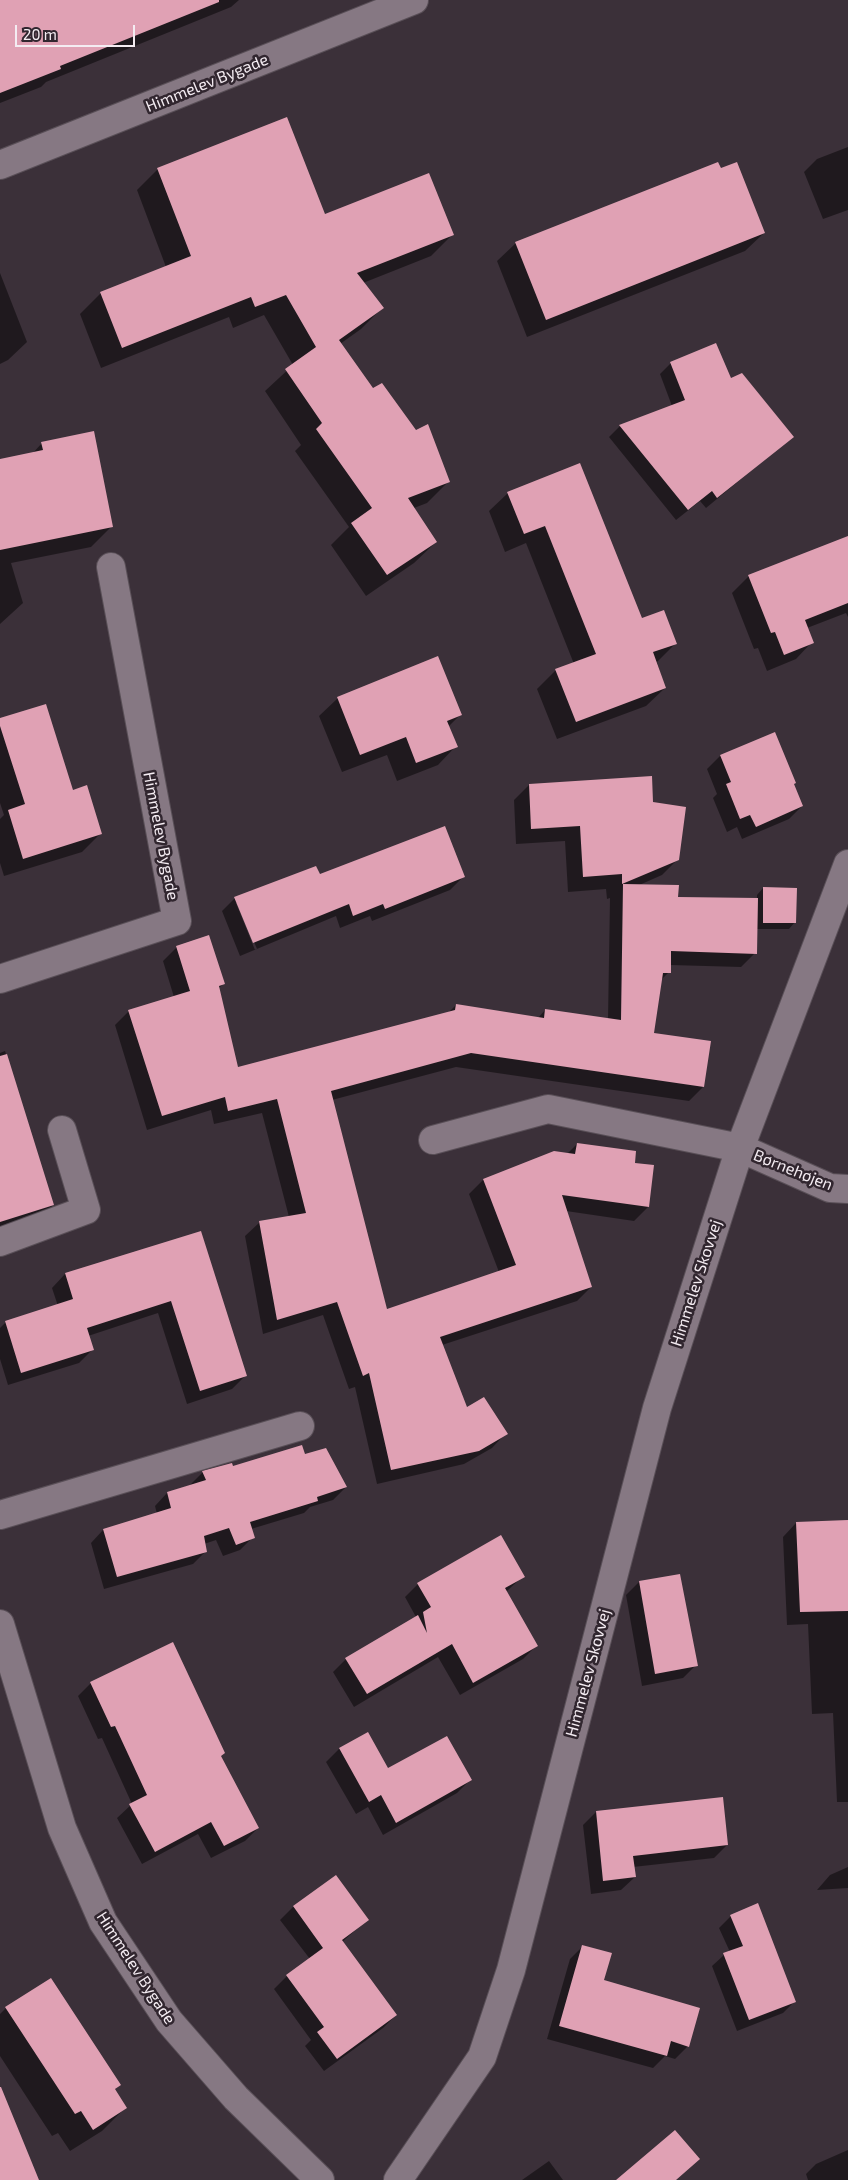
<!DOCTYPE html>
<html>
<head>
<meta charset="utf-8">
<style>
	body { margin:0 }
	#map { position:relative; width:848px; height:2180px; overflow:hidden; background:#3b3039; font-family:"Exo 2",sans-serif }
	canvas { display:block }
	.scale { position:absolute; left:15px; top:25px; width:120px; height:22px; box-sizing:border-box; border:2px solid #f4ecf2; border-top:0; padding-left:6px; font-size:15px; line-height:18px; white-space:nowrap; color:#f4ecf2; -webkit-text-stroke:4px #31262f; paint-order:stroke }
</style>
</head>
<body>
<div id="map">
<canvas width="848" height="2180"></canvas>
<div class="scale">20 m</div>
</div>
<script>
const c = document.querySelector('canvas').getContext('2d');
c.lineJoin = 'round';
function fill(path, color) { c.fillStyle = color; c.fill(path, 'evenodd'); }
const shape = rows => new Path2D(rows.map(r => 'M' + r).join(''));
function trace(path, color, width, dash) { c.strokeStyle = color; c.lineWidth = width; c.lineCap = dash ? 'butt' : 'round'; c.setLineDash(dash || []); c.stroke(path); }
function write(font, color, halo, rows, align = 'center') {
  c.font = font + ' "Exo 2",sans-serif'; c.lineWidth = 5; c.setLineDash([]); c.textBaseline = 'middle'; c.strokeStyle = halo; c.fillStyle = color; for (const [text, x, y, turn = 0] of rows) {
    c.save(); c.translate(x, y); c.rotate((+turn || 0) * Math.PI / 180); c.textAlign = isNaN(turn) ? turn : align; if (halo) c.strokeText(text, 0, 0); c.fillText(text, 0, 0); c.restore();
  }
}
const shadow = shape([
	[0,0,239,0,231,7,46,82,41,87,0,103],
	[848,147,848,210,823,219,804,172,817,159],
	[158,169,325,215,452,235,431,256,363,283,382,308,361,329,340,344,373,389,448,482,427,503,414,508,436,542,414,563,366,596,331,545,349,527,295,451,301,445,265,391,293,365,264,315,233,328,229,317,101,368,80,314,101,293,166,267,137,190],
	[720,170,764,233,745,251,527,337,497,261,516,243],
	[0,273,27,342,8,360,0,364],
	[671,363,730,380,792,437,706,508,700,501,676,520,609,437,620,426,672,406,660,374],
	[42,443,112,526,91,547,11,563,23,603,0,624,0,471,32,454],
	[579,465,641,619,675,644,657,662,665,688,646,706,557,739,537,689,555,671,574,664,526,543,505,552,489,511,508,493],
	[848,537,848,617,846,613,807,628,812,642,796,659,767,671,758,648,754,649,732,593,749,576],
	[338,698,460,715,448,727,456,746,438,765,397,781,387,755,342,772,319,716],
	[0,719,72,791,101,833,82,852,4,876,0,863,0,819,4,815,0,803],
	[774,734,802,806,789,819,742,839,737,827,727,832,713,798,717,794,707,769,720,756],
	[529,785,652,803,678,859,662,875,637,886,677,898,757,900,757,895,763,888,795,922,789,929,756,929,755,953,741,967,670,965,669,972,660,981,653,1034,703,1087,689,1101,456,1067,332,1100,387,1311,499,1272,469,1194,483,1180,567,1154,577,1144,634,1164,653,1166,648,1207,634,1221,566,1211,591,1287,577,1301,442,1345,467,1409,506,1433,492,1448,464,1464,377,1484,355,1387,349,1389,323,1315,263,1334,245,1236,260,1222,289,1217,262,1113,214,1124,211,1110,147,1130,115,1025,129,1011,174,997,163,961,177,947,223,984,218,989,237,1068,448,1013,456,1005,538,1018,545,1010,608,1019,610,898,607,899,606,889,568,892,565,841,516,844,514,800],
	[319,876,463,877,450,890,372,921,370,916,340,928,336,916,240,956,222,911,235,898],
	[236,903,238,903,257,949,255,950],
	[5,1051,53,1205,35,1223,0,1234,0,1053],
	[201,1232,245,1376,232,1389,187,1404,158,1313,88,1336,92,1350,79,1363,8,1385,0,1359,0,1328,6,1322,58,1306,52,1288,65,1274],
	[304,1456,346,1487,333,1500,310,1507,304,1513,251,1529,253,1537,240,1550,223,1556,216,1540,204,1544,206,1551,193,1564,104,1589,91,1543,103,1530,157,1514,155,1506,167,1493,190,1485,203,1472],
	[848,1521,848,1802,837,1802,833,1713,812,1714,808,1624,787,1625,783,1537,796,1523],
	[523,1576,506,1592,536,1646,523,1659,460,1695,438,1657,354,1707,333,1672,346,1659,416,1617,405,1597,418,1584],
	[639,1582,696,1665,683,1678,642,1686,626,1595],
	[91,1683,220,1757,258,1828,245,1841,211,1858,198,1834,142,1864,117,1818,132,1804,102,1738,98,1739,78,1696],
	[367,1734,388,1770,470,1780,457,1793,383,1835,368,1807,356,1814,326,1762,339,1749],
	[596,1812,727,1845,714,1858,633,1867,635,1877,621,1890,591,1894,583,1825],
	[848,1867,848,1888,817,1890,830,1875],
	[336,1876,368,1919,342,1942,396,2015,383,2028,324,2071,305,2046,311,2040,274,1989,287,1976,310,1959,280,1920,293,1907],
	[731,1916,795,2001,783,2013,737,2031,712,1966,724,1955,730,1952,719,1928],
	[583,1946,602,1981,688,2046,675,2059,665,2056,653,2068,547,2039,570,1959],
	[6,2008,120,2085,114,2090,125,2108,102,2131,70,2151,58,2133,52,2136,0,2056,0,2014],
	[848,2150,848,2180,808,2180,806,2174,816,2164],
	[549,2161,563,2180,522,2180]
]);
const building = shape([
	[0,0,219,0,219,2,60,66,61,69,0,93],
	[287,117,325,214,429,173,454,235,357,273,384,308,339,340,373,388,382,383,416,430,428,424,450,482,408,498,437,542,387,575,351,523,372,508,316,429,322,423,285,369,316,347,286,295,255,307,251,297,122,348,100,292,191,256,157,168],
	[718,162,721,168,737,162,765,233,546,320,515,242],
	[716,343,731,378,742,373,794,437,717,498,712,491,688,510,619,425,685,400,670,362],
	[94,431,113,527,0,550,0,459,43,450,41,442],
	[580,463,642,618,664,610,677,644,653,652,666,688,576,722,555,669,596,654,545,526,524,534,507,492],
	[848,536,848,603,805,620,814,643,784,655,775,632,771,633,748,575],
	[438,656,462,715,447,721,458,747,416,763,406,737,360,755,337,697],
	[46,704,73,790,87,785,102,834,23,859,8,810,25,804,0,726,0,718],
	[775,732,796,783,794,784,803,806,756,827,750,815,740,819,726,784,731,782,720,755],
	[652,776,653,802,686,807,679,860,622,884,622,874,583,877,580,826,531,829,529,784],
	[445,826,465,877,385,909,383,904,353,916,349,904,253,943,234,897,316,866,320,874],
	[623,884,679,885,678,897,758,898,757,954,671,951,671,973,663,973,654,1033,711,1041,704,1087,471,1053,331,1091,387,1309,516,1265,483,1179,554,1151,575,1154,577,1143,636,1151,635,1163,654,1165,649,1207,562,1195,592,1287,440,1337,467,1407,484,1397,508,1434,479,1451,391,1470,369,1373,363,1376,337,1302,277,1320,259,1221,306,1213,277,1099,228,1111,225,1097,162,1116,128,1010,190,991,176,946,209,935,225,984,219,986,238,1067,455,1010,456,1004,544,1018,545,1009,621,1020],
	[763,887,797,888,796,923,763,923],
	[7,1054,54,1205,0,1222,0,1056],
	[201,1231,247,1376,200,1391,171,1301,87,1328,94,1350,21,1373,5,1321,73,1299,65,1273],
	[302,1445,305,1454,326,1448,347,1487,317,1497,318,1501,250,1522,255,1538,236,1545,229,1528,204,1536,207,1552,117,1577,103,1529,171,1508,167,1492,206,1480,202,1471,232,1463,233,1466],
	[848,1520,848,1611,800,1612,796,1522],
	[501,1535,525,1577,505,1588,538,1646,473,1683,452,1644,367,1694,345,1658,418,1615,427,1633,423,1612,431,1607,417,1583],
	[680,1574,698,1666,655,1674,639,1581],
	[173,1642,225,1753,221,1756,259,1828,224,1846,211,1822,155,1852,129,1804,147,1795,115,1726,111,1727,90,1682],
	[368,1732,388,1768,447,1736,472,1780,396,1823,381,1795,369,1802,339,1748],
	[723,1797,728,1845,633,1856,636,1877,603,1881,596,1811],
	[336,1875,369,1920,342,1940,397,2015,337,2059,317,2032,324,2027,286,1975,323,1948,293,1906],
	[758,1903,796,2002,749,2020,723,1953,743,1946,730,1915],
	[582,1945,612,1953,604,1980,700,2008,689,2047,671,2041,667,2056,559,2026],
	[51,1978,121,2085,115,2089,127,2108,93,2130,81,2111,75,2114,5,2007],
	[0,2087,1,2087,39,2180,0,2180],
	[675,2130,700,2159,676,2180,616,2180]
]);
const minor = shape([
	[0,165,414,0],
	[0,979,177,921,111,567],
	[433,1140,548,1109,740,1148,830,1188,848,1189],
	[0,1242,86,1210,62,1130],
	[0,1515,300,1426],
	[0,1624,62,1828,103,1922,169,2021,236,2098,320,2180],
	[398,2180,482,2057,511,1970,657,1408,740,1148,848,864]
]);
const streetNames = [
	["Himmelev Bygade",207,83,-22],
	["Himmelev Bygade",161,836,79],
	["Børnehøjen",793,1170,22],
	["Himmelev Skovvej",696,1283,-72],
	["Himmelev Skovvej",588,1673,-75],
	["Himmelev Bygade",136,1968,57]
];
fill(shadow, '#0007');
fill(building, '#e0a1b4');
trace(minor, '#594f57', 30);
trace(minor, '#867883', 28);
write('16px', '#f4ecf2', '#31262f', streetNames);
</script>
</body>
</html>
